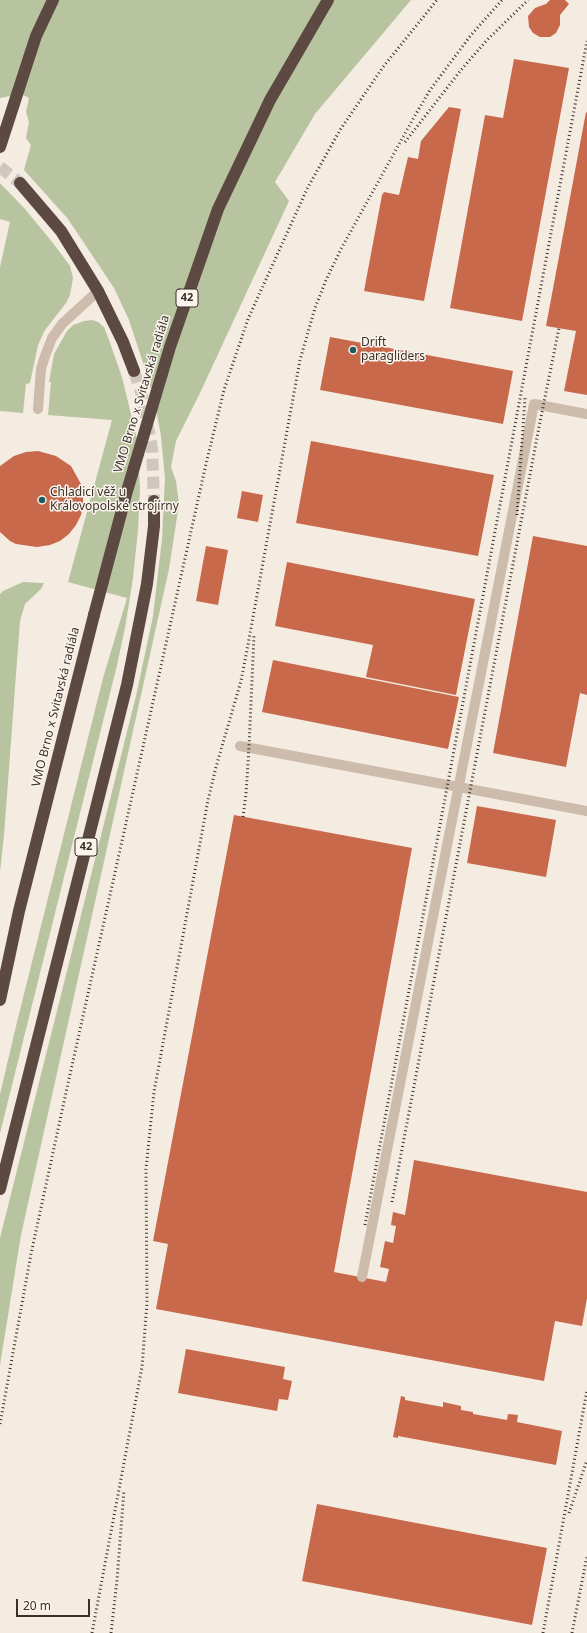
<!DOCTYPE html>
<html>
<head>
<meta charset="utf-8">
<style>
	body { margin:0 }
	#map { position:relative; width:587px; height:1633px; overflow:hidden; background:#f4ebe1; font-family:"Noto Sans",sans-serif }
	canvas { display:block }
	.scale { position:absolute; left:16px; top:1599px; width:74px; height:18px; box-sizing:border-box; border:2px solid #3b302b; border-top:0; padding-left:5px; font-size:12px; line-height:14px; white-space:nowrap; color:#3b302b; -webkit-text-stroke:3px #fbf5ee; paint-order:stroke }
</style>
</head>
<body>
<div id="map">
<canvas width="587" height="1633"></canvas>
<div class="scale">20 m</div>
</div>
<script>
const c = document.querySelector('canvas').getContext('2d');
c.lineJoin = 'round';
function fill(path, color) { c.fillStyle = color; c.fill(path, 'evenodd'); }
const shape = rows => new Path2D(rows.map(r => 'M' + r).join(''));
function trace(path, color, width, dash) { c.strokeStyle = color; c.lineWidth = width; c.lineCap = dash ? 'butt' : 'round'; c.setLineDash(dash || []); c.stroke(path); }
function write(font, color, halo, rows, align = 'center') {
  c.font = font + ' "Noto Sans",sans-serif'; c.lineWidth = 3; c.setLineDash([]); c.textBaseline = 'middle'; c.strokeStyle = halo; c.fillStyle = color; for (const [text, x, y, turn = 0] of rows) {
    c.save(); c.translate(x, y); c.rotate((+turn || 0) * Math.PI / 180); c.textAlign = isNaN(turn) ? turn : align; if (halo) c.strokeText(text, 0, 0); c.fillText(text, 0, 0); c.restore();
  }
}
const green = shape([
	[0,0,411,0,315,114,275,182,289,201,200,393,176,441,171,467,176,481,179,504,169,569,21,1235,0,1365,0,1238,136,696,153,616,162,539,165,478,161,436,155,404,148,378,129,320,114,288,68,219,24,170,31,145,26,138,29,122,26,112,29,98,21,94,0,98],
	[0,183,25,209,53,243,70,266,73,278,70,295,66,303,45,330,38,345,30,383,26,384,23,413,0,411,0,267,10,222,0,219],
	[92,320,98,322,104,327,109,340,122,377,137,439,140,490,138,530,133,578,125,628,117,665,0,1133,0,1094,17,1022,103,678,127,598,68,582,112,420,48,415,51,382,49,382,54,354,67,331,73,325,84,321],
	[23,582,44,583,41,589,25,604,20,621,4,835,0,872,0,594,3,591]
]);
const building = shape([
	[550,0,565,0,569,4,560,15,560,25,556,33,550,37,540,37,533,33,529,27,528,16,535,8,546,4],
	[514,59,569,68,522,321,450,308,485,115,503,118],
	[449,107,461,109,424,301,364,291,382,195,384,192,399,195,408,157,418,159,421,141],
	[586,112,587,113,587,395,564,391,576,331,546,326],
	[330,337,513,371,503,424,320,390],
	[311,441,494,475,478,556,296,523],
	[38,451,56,456,71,466,81,484,83,494,83,506,81,515,76,525,69,534,60,541,50,545,37,547,16,544,10,541,0,532,0,466,14,456,26,452],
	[242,491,263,495,258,522,237,518],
	[533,536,587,546,587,695,580,693,566,767,493,753],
	[206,546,228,550,218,605,196,601],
	[287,562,475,599,456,695,366,677,373,645,275,626],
	[273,660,459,697,448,749,262,712],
	[477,806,556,820,546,877,467,863],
	[234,815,412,848,334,1272,386,1282,389,1269,380,1267,385,1241,393,1243,396,1226,391,1225,393,1212,405,1215,414,1160,587,1192,587,1298,582,1326,555,1321,544,1381,156,1309,168,1244,153,1241],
	[186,1349,285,1367,283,1379,292,1381,288,1400,279,1399,277,1411,178,1393],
	[401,1396,405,1397,405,1400,443,1407,443,1402,461,1406,461,1410,473,1412,473,1414,507,1420,508,1414,518,1415,517,1422,562,1431,556,1465,398,1436,398,1438,393,1437],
	[317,1504,547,1548,532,1625,302,1581]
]);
const highwayTunnel = shape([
	[0,167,20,183],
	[134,371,141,392,152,448,154,501]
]);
const minor = shape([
	[38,409,41,369,45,356,52,338,62,324,98,291],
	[240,746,587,811],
	[362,1277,534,404,587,414]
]);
const highway = shape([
	[0,147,36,36,53,0],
	[20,183,61,231,98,291,123,342,134,371],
	[0,1000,19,911,94,615],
	[0,1189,127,685,147,584,154,526,154,501]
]);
const rail = shape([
	[405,142,461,70,487,40,528,0],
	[517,515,525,398],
	[243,817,246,794,249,747,254,635],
	[392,1202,539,427,559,328],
	[365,1225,587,41],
	[0,1424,31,1254,67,1088,206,464,224,390,248,319,307,189,340,130,383,67,437,0],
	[569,1513,587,1460],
	[92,1633,142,1367,147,1303,146,1169,154,1092,208,800,216,767,241,681,247,650,300,360,315,308,326,280,341,249,413,119,430,90,471,35,502,0],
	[111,1633,117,1580,124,1490],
	[543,1633,587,1390],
	[572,1633,587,1556]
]);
const highwayBridge = shape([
	[94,615,127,491,170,347,218,209,270,100,328,0]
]);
const markers = [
	[353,350,4,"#1f5a5e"],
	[42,500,4,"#1f5a5e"]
];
const shields = [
	[187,298,22],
	[86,847,22]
];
const shieldNames = [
	["42",187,298],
	["42",86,847]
];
const poiNames = [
	["Drift",361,343],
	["paragliders",361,357],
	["Chladicí věž u",50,493],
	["Královopolské strojírny",50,507]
];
const streetNames = [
	["VMO Brno x Svitavská radiála",142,394,-73],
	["VMO Brno x Svitavská radiála",56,707,-76]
];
fill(green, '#b8c4a0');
fill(building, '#c8694b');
trace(highwayTunnel, '#cfc6bd', 12, [12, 6]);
trace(minor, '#cdbbac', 10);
trace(highway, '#5c4a42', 12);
trace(rail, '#3b302b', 3, [1, 3]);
trace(highwayBridge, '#5c4a42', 12);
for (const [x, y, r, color] of markers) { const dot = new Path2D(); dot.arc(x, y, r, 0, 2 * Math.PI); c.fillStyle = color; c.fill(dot); trace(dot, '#fbf5ee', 1.5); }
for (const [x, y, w] of shields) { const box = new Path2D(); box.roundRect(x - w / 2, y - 9, w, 18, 3); c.fillStyle = '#fbf5ee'; c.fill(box); trace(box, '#3b302b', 1); }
write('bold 11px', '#3b302b', null, shieldNames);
write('12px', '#3b302b', '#fbf5ee', poiNames, 'left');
write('12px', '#3b302b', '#fbf5ee', streetNames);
</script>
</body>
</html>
